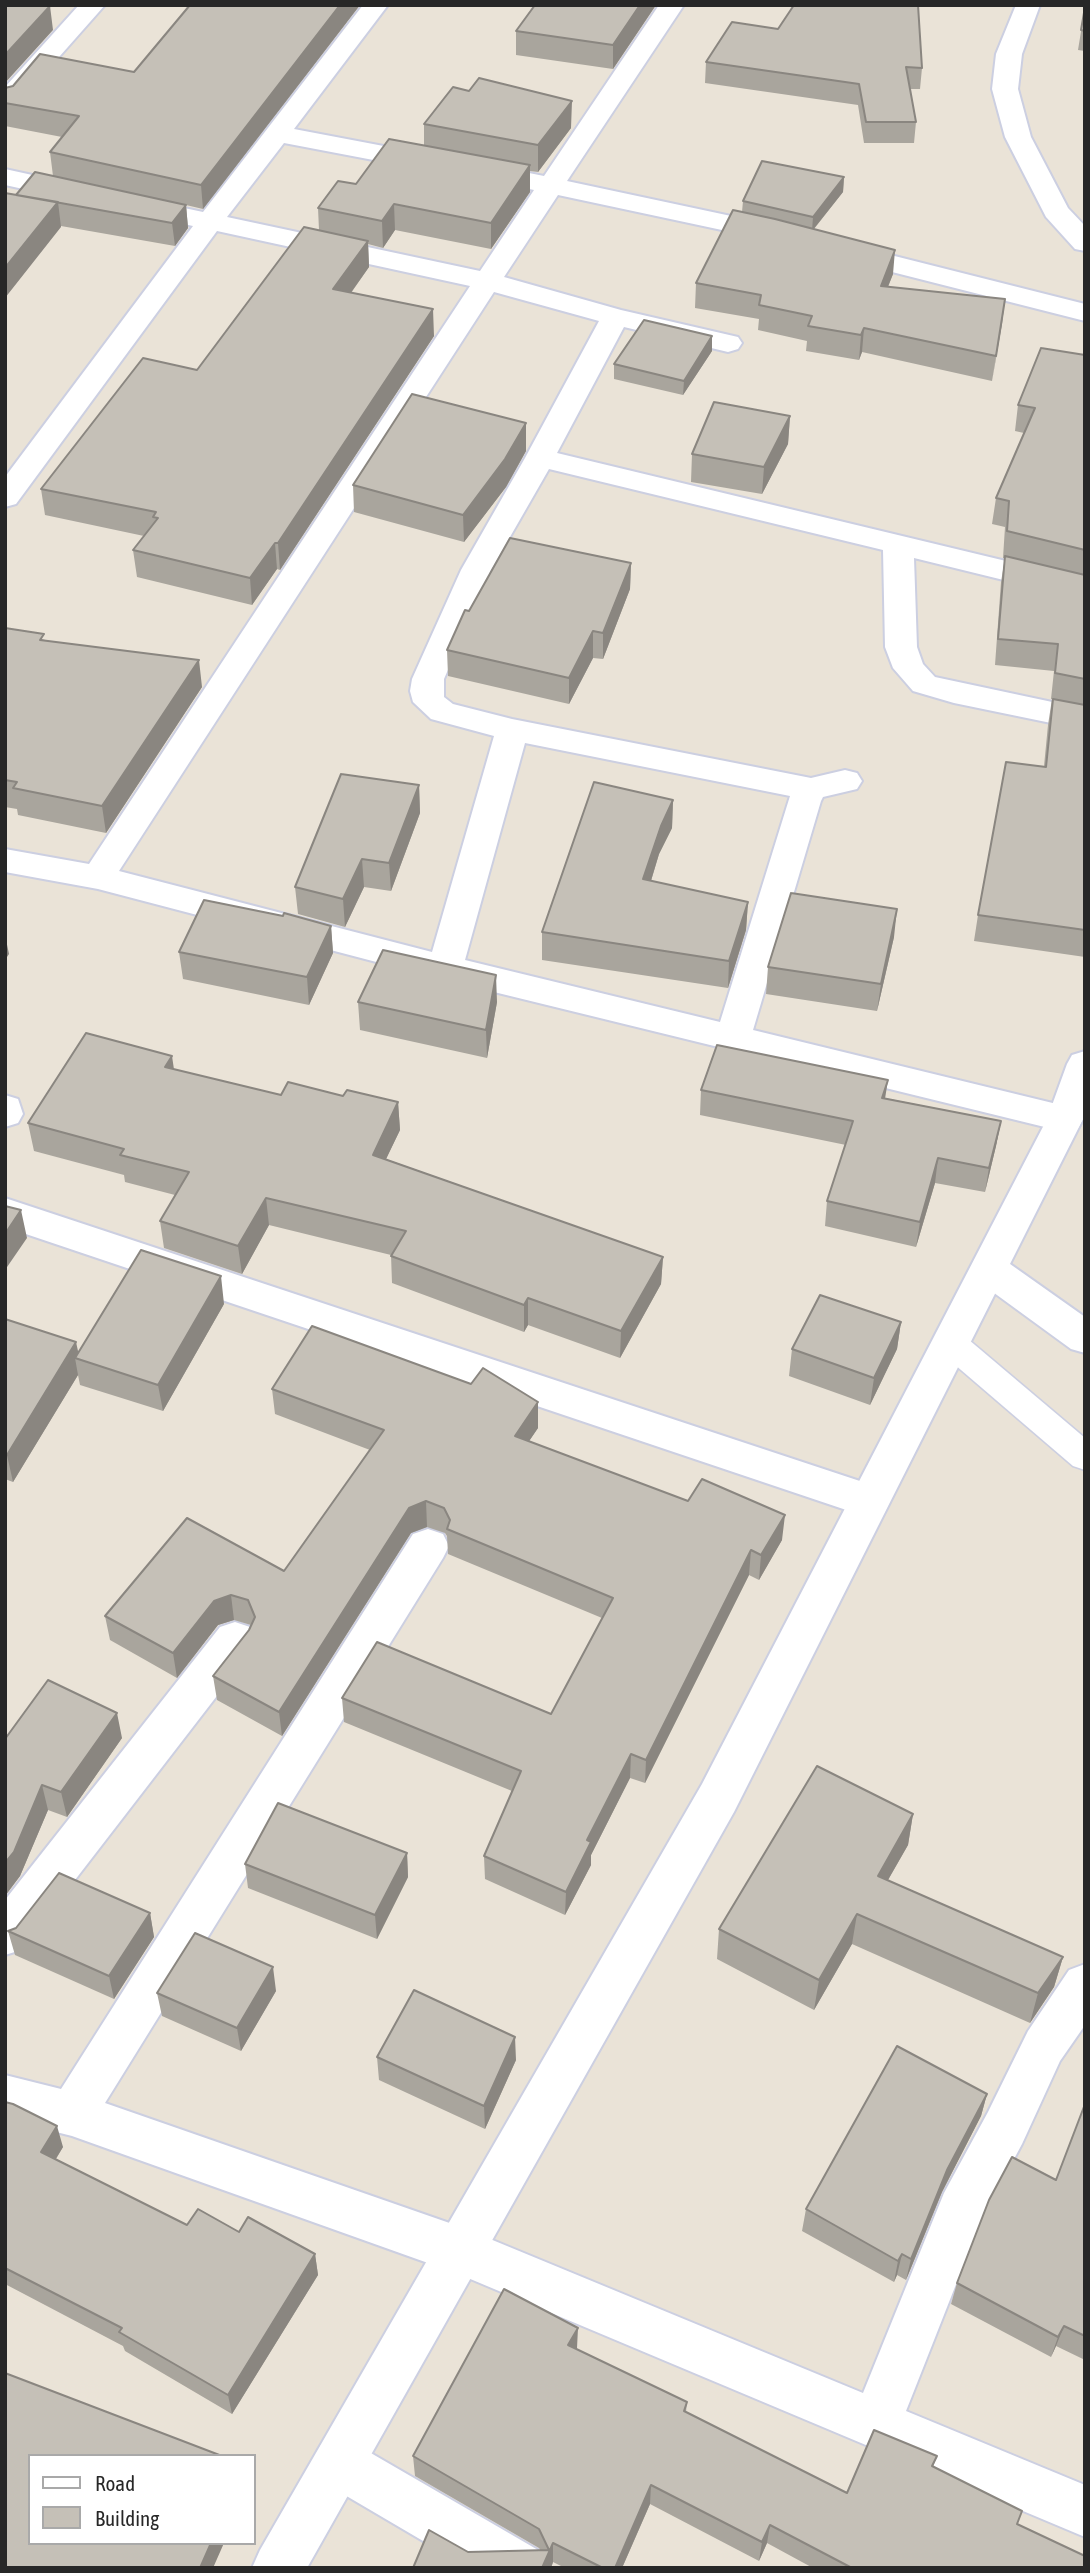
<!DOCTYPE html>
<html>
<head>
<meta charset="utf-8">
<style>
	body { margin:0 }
	#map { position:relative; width:1090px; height:2573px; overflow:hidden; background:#eae3d7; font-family:"Asap Condensed",sans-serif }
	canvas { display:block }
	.frame { position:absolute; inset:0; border:7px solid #272727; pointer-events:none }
	.legend { position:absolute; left:28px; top:2454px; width:228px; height:91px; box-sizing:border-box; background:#fff; border:2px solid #a9a9a9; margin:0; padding:9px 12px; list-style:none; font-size:21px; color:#272727 }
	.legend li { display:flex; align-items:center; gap:14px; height:35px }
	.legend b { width:35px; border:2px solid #a9a9a9 }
</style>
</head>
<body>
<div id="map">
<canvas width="1090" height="2573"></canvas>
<div class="frame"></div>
<ul class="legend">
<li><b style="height:9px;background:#fff"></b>Road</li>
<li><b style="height:19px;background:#c5c0b7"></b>Building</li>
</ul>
</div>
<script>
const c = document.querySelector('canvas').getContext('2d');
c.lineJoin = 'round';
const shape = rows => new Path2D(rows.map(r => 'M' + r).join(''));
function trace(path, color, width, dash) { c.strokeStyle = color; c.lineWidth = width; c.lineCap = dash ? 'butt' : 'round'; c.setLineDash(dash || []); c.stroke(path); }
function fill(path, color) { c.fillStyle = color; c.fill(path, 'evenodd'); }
const service = shape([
	[951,1331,962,1334,1085,1438,1085,1470,1073,1466,940,1352,935,1343,940,1334,951,1331]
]);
const minor = shape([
	[79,5,105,5,14,108,5,111,5,87,79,5],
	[363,5,388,5,294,129,431,155,440,157,444,163,440,169,431,171,284,143,227,217,480,271,534,190,520,187,516,181,520,175,529,173,544,176,659,5,684,5,567,181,778,226,788,228,792,234,788,240,778,242,558,195,504,277,621,310,738,337,742,343,738,349,728,352,624,327,557,453,1085,580,1085,600,914,558,917,647,923,664,935,677,1085,709,1085,730,954,703,913,691,893,668,885,647,883,550,549,469,491,570,444,679,444,697,453,704,512,719,811,778,845,770,857,773,862,781,857,789,823,797,821,801,753,1030,1065,1106,1078,1110,1083,1119,1078,1128,1065,1132,445,980,98,889,5,872,5,849,89,864,470,286,217,231,16,504,5,507,5,477,193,226,127,212,124,206,127,200,137,198,203,212,363,5],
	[494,292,599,321,525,458,461,570,412,679,410,691,413,702,431,719,494,736,432,952,119,871,494,292],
	[525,743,790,796,720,1022,465,960,525,743],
	[1016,5,1040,5,1022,54,1018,89,1031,137,1068,208,1085,226,1085,251,1075,249,1046,217,1005,137,992,89,996,54,1016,5],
	[5,169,87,187,91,193,87,199,78,201,5,185,5,169],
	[843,243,1085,304,1085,321,833,257,829,251,833,245,843,243],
	[5,1095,18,1099,23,1114,18,1123,5,1127,5,1095],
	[5,1198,884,1489,890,1501,884,1513,870,1518,5,1227,5,1198],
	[989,1254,1003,1259,1085,1317,1085,1353,1071,1349,975,1279,970,1269,975,1259,989,1254],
	[428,1529,443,1534,449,1546,443,1558,105,2103,461,2227,863,2393,944,2193,988,2112,1028,2031,1069,1970,1085,1964,1085,2025,1060,2061,1022,2144,981,2221,906,2411,1085,2485,1085,2537,456,2273,72,2136,5,2119,5,2075,61,2089,413,1534,428,1529],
	[235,1622,250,1627,256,1640,250,1653,21,1950,5,1955,5,1900,220,1627,235,1622],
	[339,2437,357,2445,538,2550,546,2568,469,2568,321,2481,313,2463,321,2445,339,2437]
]);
const tertiary = shape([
	[1085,1051,1083,1119,734,1812,307,2568,252,2568,260,2550,702,1784,1047,1119,1067,1064,1072,1055,1085,1051]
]);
const wall = shape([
	[190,5,360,5,203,209,186,205,188,228,175,246,61,226,61,227,16,195,53,176,50,152,62,137,5,126,5,103,134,72],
	[656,5,613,69,516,55,516,31],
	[1085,7,1085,51,1078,50],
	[706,62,922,68,920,89,910,89,916,122,914,143,864,143,858,105,705,83],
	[424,124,571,128,538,172,530,171,530,192,491,249,395,230,383,248,368,244,369,267,351,293,434,336,280,570,277,569,252,605,137,577,133,550,144,536,45,515,41,489,197,370,319,230,318,208,356,184,424,146],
	[844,177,843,192,814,229,893,274,888,287,1005,299,992,381,862,352,859,360,806,351,807,341,758,330,759,319,695,308,696,283,742,212,743,201],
	[712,351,683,395,614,379,614,364],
	[1085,355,1085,957,974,941,978,915,1044,766,1048,725,1052,699,1051,699,1054,671,995,665,1001,582,1005,558,1003,558,1005,527,992,524,996,498,1024,433,1015,431,1018,405],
	[790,416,788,444,762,494,691,482,692,454],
	[526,423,526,451,506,487,464,542,354,512,353,485],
	[631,563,630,589,603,659,593,658,569,704,448,676,447,650,469,611],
	[5,628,202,687,106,833,18,815,17,809,5,807],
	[419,785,420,813,391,891,364,887,345,927,298,914,295,887],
	[673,800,672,828,659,854,651,881,748,902,746,930,728,988,542,960,542,932],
	[331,926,333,953,309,1005,183,979,179,952],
	[894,937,877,1011,766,994,768,967],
	[358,1002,497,1002,487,1058,360,1030],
	[174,1069,281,1095,343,1096,398,1102,400,1130,386,1159,663,1257,661,1284,620,1358,528,1325,524,1332,392,1283,391,1255,269,1225,242,1274,164,1248,160,1221,175,1195,125,1182,124,1175,34,1151,28,1123],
	[701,1090,885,1098,1001,1121,996,1146,985,1192,935,1183,916,1247,825,1226,827,1201,846,1145,700,1115],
	[224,1304,163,1411,80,1385,78,1375,13,1482,5,1479,5,1319,78,1352],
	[901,1322,897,1349,870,1405,789,1376,792,1349],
	[272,1389,538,1428,529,1441,782,1540,759,1580,749,1575,645,1783,630,1778,591,1855,591,1865,565,1915,485,1879,484,1856,512,1791,344,1722,342,1698,551,1714,602,1618,448,1554,447,1536,445,1533,427,1527,411,1533,282,1736,217,1700,213,1676,249,1630,251,1625,234,1620,218,1625,177,1678,110,1640,105,1616,284,1571,370,1450,275,1414],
	[122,1738,67,1817,48,1810,20,1876,5,1896,5,1739],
	[913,1814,908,1845,888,1880,1063,1957,1054,1987,1030,2023,852,1944,814,2010,717,1959,719,1929],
	[407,1853,408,1877,377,1939,248,1888,245,1864],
	[150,1913,154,1937,114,1999,15,1955,8,1931,16,1928],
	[276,1991,241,2051,162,2016,157,1993],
	[377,2057,516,2060,485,2129,379,2080],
	[987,2094,981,2116,942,2192,906,2280,897,2275,894,2282,802,2231,806,2209],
	[5,2102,63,2147,56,2159,187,2225,239,2232,315,2254,318,2275,232,2414,125,2351,123,2346,5,2284],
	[1085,2104,1085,2360,1056,2346,1051,2357,951,2304,957,2283,1056,2180],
	[577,2348,577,2349,687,2402,686,2412,847,2493,937,2456,933,2467,1017,2524,1085,2568,813,2568,767,2543,759,2561,650,2504,622,2568,565,2568,553,2562,551,2568,413,2568,468,2552,541,2551,539,2548,415,2476,413,2456]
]);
const shadedWall = shape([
	[340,5,360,5,203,209,201,185],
	[640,5,656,5,613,69,613,45],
	[50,6,53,30,5,83,5,55],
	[572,101,571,128,538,172,538,145],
	[530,165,530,192,491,249,491,223],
	[844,177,843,192,812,231,813,217],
	[58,202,61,227,5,298,5,268],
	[394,204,395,230,383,248,382,221],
	[186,205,188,228,175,246,172,223],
	[368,241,369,267,335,315,333,289],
	[895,250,893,274,878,311,881,286],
	[1005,299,1002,324,992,381,996,356],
	[433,309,434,336,280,570,278,543],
	[864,328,862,352,859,360,861,335],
	[712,336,712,351,683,395,684,381],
	[790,416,788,444,762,494,764,467],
	[526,423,526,451,506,487,464,542,463,515],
	[275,543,277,569,252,605,250,578],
	[631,563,630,589,603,659,603,633],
	[593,631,593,658,569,704,569,678],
	[199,660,202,687,106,833,102,806],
	[419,785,420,813,391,891,389,863],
	[673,800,672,828,659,854,643,907,643,879,661,826],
	[362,859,364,887,345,927,343,899],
	[748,902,746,930,728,988,729,961],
	[897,909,894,937,877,1011,881,984],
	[331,926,333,953,309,1005,307,977],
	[5,935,9,954,5,960],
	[496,975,497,1002,487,1058,486,1030],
	[172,1056,176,1083,165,1067],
	[888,1080,884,1105,882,1098],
	[398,1102,400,1130,375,1182,373,1155],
	[1001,1121,996,1146,985,1192,989,1168],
	[938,1158,935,1183,916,1247,920,1222],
	[266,1198,269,1225,242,1274,238,1246],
	[21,1210,27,1238,5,1270,5,1234],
	[663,1257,661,1284,620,1358,621,1331],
	[221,1276,224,1304,163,1411,158,1385],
	[528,1298,528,1325,524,1332,524,1305],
	[901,1322,897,1349,870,1405,874,1378],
	[76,1342,80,1360,75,1358,78,1375,13,1482,7,1455],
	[538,1402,538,1428,515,1462,515,1436],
	[426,1501,427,1527,411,1533,282,1736,279,1712,409,1508],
	[785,1515,782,1540,759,1580,761,1555],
	[751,1550,749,1575,645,1783,646,1760],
	[231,1595,234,1620,218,1625,177,1678,173,1653,214,1601],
	[117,1713,122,1738,67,1817,61,1792],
	[631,1754,630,1778,591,1855,591,1865,565,1915,566,1892,587,1840],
	[42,1785,48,1810,20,1876,5,1896,5,1863],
	[913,1814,908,1845,873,1906,878,1876],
	[407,1853,408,1877,377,1939,375,1915],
	[150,1913,154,1937,114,1999,109,1976],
	[857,1914,852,1944,814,2010,819,1980],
	[1063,1957,1054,1987,1030,2023,1038,1993],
	[273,1967,276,1991,241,2051,237,2028],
	[515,2037,516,2060,485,2129,484,2106],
	[987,2094,981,2116,942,2192,906,2280,911,2259,947,2170],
	[57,2126,63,2147,47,2173,41,2152],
	[315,2254,318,2275,232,2414,228,2395],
	[902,2254,897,2275,894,2282,898,2261],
	[1064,2326,1056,2346,1051,2357,1058,2337],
	[578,2328,577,2348,568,2366,568,2345],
	[651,2485,650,2504,622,2568,615,2568],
	[770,2525,767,2543,759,2561,762,2542],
	[211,2543,224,2543,213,2568,200,2568],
	[553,2543,553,2562,551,2568,542,2568]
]);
const building = shape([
	[5,5,50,6,5,55,5,5],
	[190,5,340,5,201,185,50,152,79,116,5,103,5,88,13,86,40,54,134,72,190,5],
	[535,5,640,5,613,45,516,31,535,5],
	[794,5,918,5,922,68,906,67,916,122,866,122,859,84,706,62,732,22,778,29,794,5],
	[1085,7,1085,31,1081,30,1085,7],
	[479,78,572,101,538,145,424,124,453,87,469,91,479,78],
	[389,139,530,165,491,223,394,204,382,221,318,208,338,181,356,184,389,139],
	[762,161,844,177,813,217,743,201,762,161],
	[35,172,186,205,172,223,16,195,35,172],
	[5,193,58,202,5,268,5,193],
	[733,210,775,219,895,250,881,286,1005,299,996,356,864,328,861,335,808,326,812,316,759,305,761,295,696,283,733,210],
	[304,227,368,241,333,289,433,309,278,543,275,543,250,578,133,550,158,518,153,517,156,512,41,489,143,358,197,370,304,227],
	[644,320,712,336,684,381,614,364,644,320],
	[1041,348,1085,355,1085,550,1007,531,1009,501,996,498,1035,408,1018,405,1041,348],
	[412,394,526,423,505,459,463,515,353,485,412,394],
	[714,402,790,416,764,467,692,454,714,402],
	[510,538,631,563,603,633,593,631,569,678,447,650,465,610,469,611,510,538],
	[1005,556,1085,575,1085,679,1055,673,1058,644,998,639,1005,556],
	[5,628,44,634,40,640,199,660,102,806,13,788,17,782,5,780,5,628],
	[1053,699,1085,705,1085,930,978,915,1006,762,1046,767,1053,699],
	[341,774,419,785,389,863,362,859,343,899,295,887,341,774],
	[594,782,673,800,661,826,643,879,748,902,729,961,542,932,594,782],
	[791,893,897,909,881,984,768,967,791,893],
	[204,900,283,916,284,913,331,926,307,977,179,952,204,900],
	[383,950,496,975,486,1030,358,1002,383,950],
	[86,1033,172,1056,165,1067,281,1095,288,1082,343,1096,347,1090,398,1102,373,1155,663,1257,621,1331,528,1298,524,1305,391,1256,406,1231,266,1198,238,1246,160,1221,189,1172,120,1155,124,1149,28,1123,86,1033],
	[717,1045,888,1080,882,1098,1001,1121,989,1168,938,1158,920,1222,827,1201,853,1121,701,1090,717,1045],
	[5,1206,21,1210,5,1234,5,1206],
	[141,1250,221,1276,158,1385,75,1358,141,1250],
	[820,1295,901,1322,874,1378,792,1349,820,1295],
	[5,1319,76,1342,7,1455,5,1455,5,1319],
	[312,1326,471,1384,483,1368,538,1402,515,1436,688,1501,702,1479,785,1515,761,1555,751,1550,646,1760,631,1754,587,1840,591,1842,566,1892,484,1856,521,1771,342,1698,377,1642,551,1714,613,1598,447,1529,450,1520,444,1508,426,1501,409,1508,279,1712,213,1676,249,1630,255,1617,248,1600,231,1595,214,1601,173,1653,105,1616,187,1518,284,1571,384,1430,272,1389,312,1326],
	[48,1680,117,1713,61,1792,42,1785,14,1852,5,1863,5,1739,48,1680],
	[817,1766,913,1814,878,1876,1063,1957,1038,1993,857,1914,819,1980,719,1929,817,1766],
	[278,1803,407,1853,375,1915,245,1864,278,1803],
	[59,1873,150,1913,109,1976,8,1931,16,1928,59,1873],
	[195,1933,273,1967,237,2028,157,1993,195,1933],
	[414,1990,515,2037,484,2106,377,2057,414,1990],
	[897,2046,987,2094,947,2170,911,2259,902,2254,898,2261,806,2209,897,2046],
	[5,2102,13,2104,57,2126,41,2152,187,2225,198,2209,239,2232,248,2217,315,2254,228,2395,119,2332,122,2328,5,2268,5,2102],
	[1085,2104,1085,2336,1064,2326,1058,2337,957,2283,989,2200,1012,2157,1056,2180,1085,2104],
	[504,2289,578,2328,568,2345,687,2402,684,2411,847,2493,874,2430,937,2456,932,2466,1022,2511,1017,2524,1085,2556,1085,2568,852,2568,770,2525,762,2542,651,2485,615,2568,603,2568,553,2543,542,2568,413,2568,429,2530,468,2552,549,2550,539,2529,413,2456,504,2289],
	[5,2373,222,2456,30,2456,30,2543,211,2543,200,2568,5,2568,5,2373]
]);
trace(service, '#cccfe1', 3);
trace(minor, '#cccfe1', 4);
trace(tertiary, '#cccfe1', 4);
fill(service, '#fff');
fill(minor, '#fff');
fill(tertiary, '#fff');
fill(wall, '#a9a59d');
fill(shadedWall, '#8a8680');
fill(building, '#c5c0b7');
trace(building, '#8a8680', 2);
</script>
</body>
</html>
